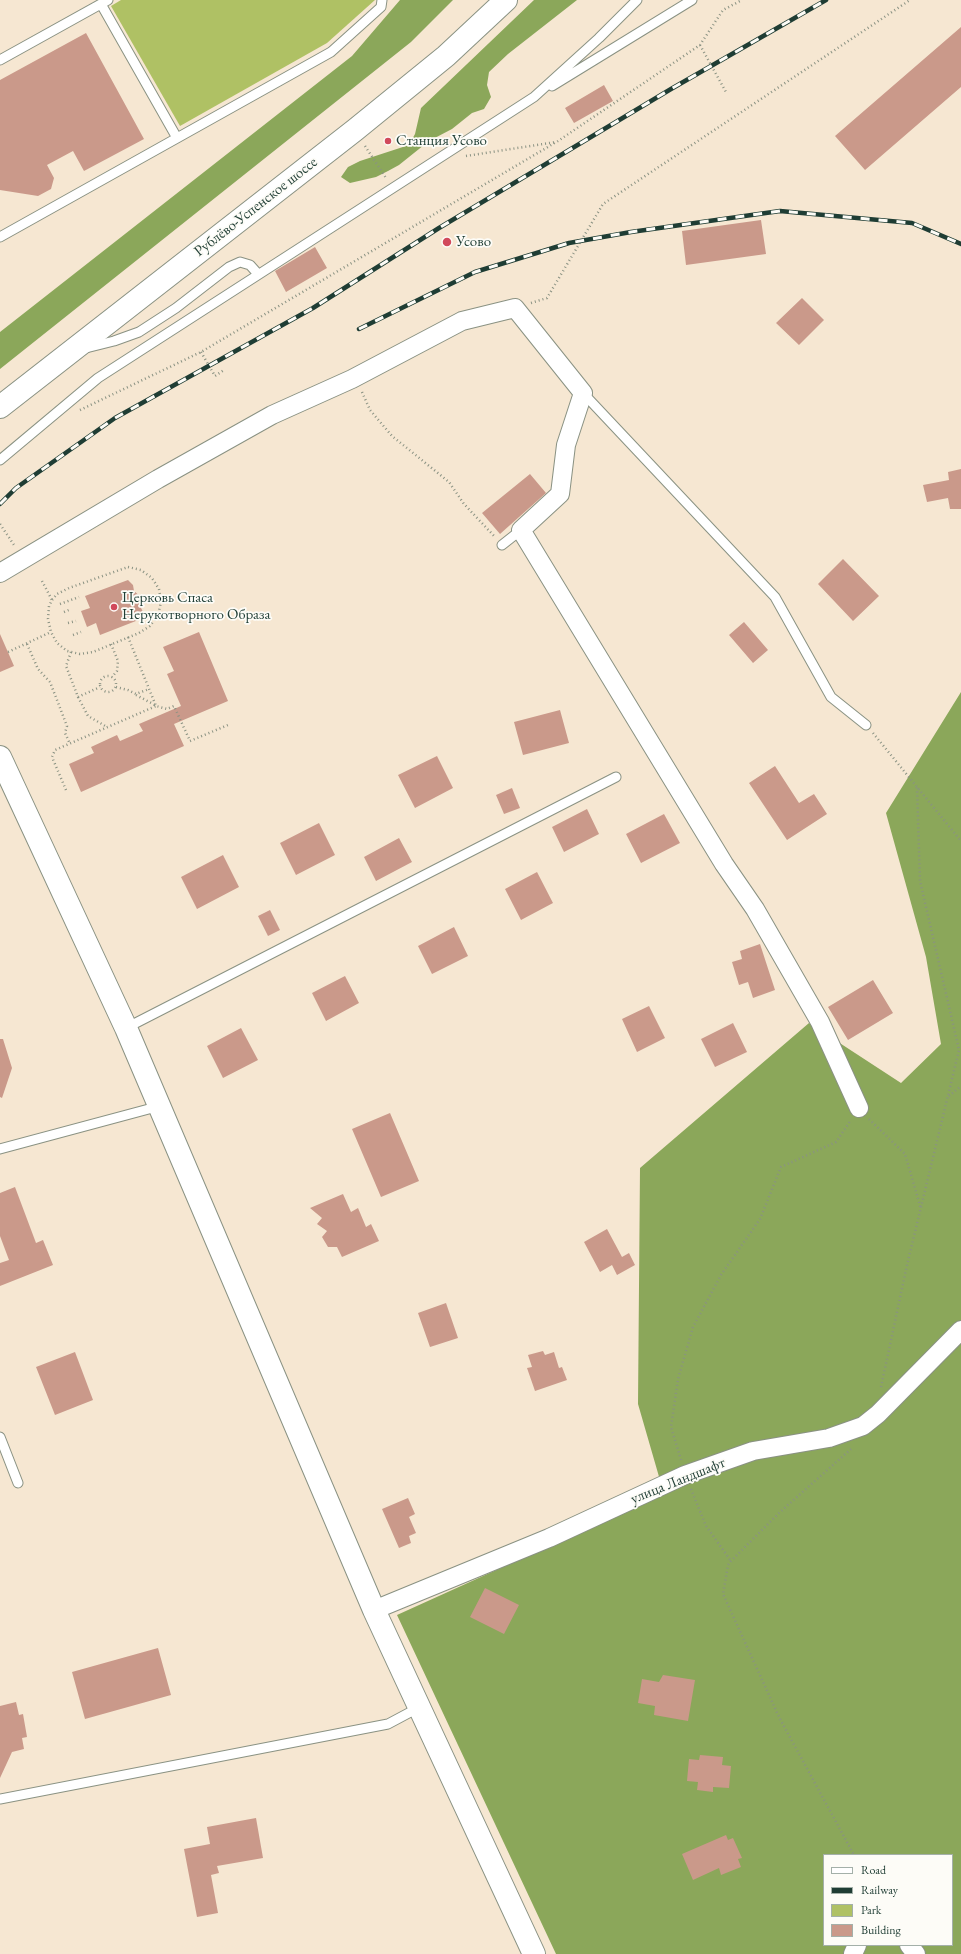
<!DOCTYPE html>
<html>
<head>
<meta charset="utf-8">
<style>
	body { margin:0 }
	#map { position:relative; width:961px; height:1954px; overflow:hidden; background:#f6e7d2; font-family:"EB Garamond",serif }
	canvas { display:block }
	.legend { position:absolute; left:823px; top:1854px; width:130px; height:92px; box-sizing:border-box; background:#fdfcf7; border:1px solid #a4b0a9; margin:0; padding:5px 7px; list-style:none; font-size:12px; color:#1f3d34 }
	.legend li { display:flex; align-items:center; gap:8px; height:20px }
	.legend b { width:20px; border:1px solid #a4b0a9 }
</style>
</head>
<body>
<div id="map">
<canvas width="961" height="1954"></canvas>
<ul class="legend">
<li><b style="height:5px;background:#fff"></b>Road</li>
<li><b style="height:5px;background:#1f3d34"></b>Railway</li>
<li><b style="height:11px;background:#afc164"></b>Park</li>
<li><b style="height:11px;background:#ca998a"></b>Building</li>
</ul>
</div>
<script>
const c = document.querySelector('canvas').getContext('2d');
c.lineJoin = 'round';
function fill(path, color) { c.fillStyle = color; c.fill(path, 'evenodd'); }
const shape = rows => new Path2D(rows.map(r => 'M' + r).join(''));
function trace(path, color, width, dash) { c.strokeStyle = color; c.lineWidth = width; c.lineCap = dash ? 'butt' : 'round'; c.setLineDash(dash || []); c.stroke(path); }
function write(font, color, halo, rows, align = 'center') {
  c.font = font + ' "EB Garamond",serif'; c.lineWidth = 3.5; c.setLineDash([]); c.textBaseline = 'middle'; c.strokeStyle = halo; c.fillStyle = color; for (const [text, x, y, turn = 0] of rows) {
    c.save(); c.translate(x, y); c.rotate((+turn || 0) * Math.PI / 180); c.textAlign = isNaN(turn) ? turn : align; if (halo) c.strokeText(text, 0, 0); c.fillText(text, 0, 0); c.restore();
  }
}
const green = shape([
	[121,0,375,0,327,43,180,126,111,6]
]);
const forest = shape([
	[400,0,453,0,411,42,0,369,0,332,352,56],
	[534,0,577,0,508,54,489,72,487,85,491,97,484,109,472,113,452,129,429,141,399,165,388,171,376,177,350,183,341,177,348,167,360,161,409,145,415,134,421,108],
	[961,692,961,1954,556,1954,397,1615,664,1494,638,1404,640,1168,809,1023,901,1083,941,1044,926,957,886,813],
	[824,1855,952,1855,952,1945,824,1945]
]);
const building = shape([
	[961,27,961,87,865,170,835,136],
	[86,33,144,139,84,171,73,151,47,165,54,178,51,189,38,196,0,190,0,80],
	[604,85,613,101,574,123,565,108],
	[761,220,766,254,686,265,682,231],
	[315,247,327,268,286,292,275,271],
	[802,298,824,320,799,345,776,323],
	[961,469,961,509,950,509,948,498,927,502,923,485,949,480,948,472],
	[530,474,546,493,500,534,482,513],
	[843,559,879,596,853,621,818,584],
	[128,580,133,585,134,591,141,597,140,606,144,614,141,619,100,635,96,623,87,627,81,611,90,608,85,596],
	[744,622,768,650,753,663,729,635],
	[199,632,228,701,174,724,184,746,81,792,69,764,94,753,91,747,117,735,120,741,143,731,139,724,181,706,167,674,174,671,163,647],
	[0,634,14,666,0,672],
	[560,710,569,743,523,755,514,722],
	[437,756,453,788,415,808,398,775],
	[775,766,799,803,814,794,827,814,787,840,749,783],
	[512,788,520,808,504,814,496,795],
	[587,809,599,834,564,852,552,827],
	[664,814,680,843,641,863,626,834],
	[319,823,335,855,296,875,280,843],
	[399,838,412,862,376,881,364,857],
	[223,855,239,887,197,909,181,877],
	[537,872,553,903,521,920,505,889],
	[270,910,280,930,268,936,258,916],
	[454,927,468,956,432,974,418,946],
	[760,944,775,990,753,998,748,982,739,985,732,962,742,959,740,951],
	[345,976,359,1003,326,1021,312,993],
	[873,980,893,1013,848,1040,828,1007],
	[649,1006,665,1038,637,1052,622,1019],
	[733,1023,747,1052,715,1067,701,1039],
	[241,1028,258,1060,223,1078,207,1046],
	[0,1039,3,1039,12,1068,2,1098,0,1097],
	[390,1113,419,1181,381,1197,352,1129],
	[15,1187,36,1243,43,1240,53,1265,0,1286,0,1263,9,1260,0,1236,0,1193],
	[343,1194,351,1212,358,1208,366,1227,371,1224,379,1241,342,1257,337,1247,328,1247,322,1237,327,1231,317,1224,322,1218,310,1208],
	[607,1229,622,1257,629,1253,635,1265,617,1275,612,1265,600,1272,584,1242],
	[446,1303,458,1338,430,1347,418,1313],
	[543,1351,545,1355,554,1352,559,1368,562,1367,567,1380,535,1391,527,1368,532,1367,528,1355],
	[75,1352,93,1400,55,1415,36,1367],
	[408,1498,415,1514,409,1517,416,1533,409,1536,411,1543,399,1548,382,1509],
	[485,1588,519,1605,504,1634,470,1617],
	[158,1648,171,1695,85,1719,72,1672],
	[663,1675,695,1680,688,1721,654,1715,655,1706,638,1703,642,1679,659,1682],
	[16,1702,19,1715,23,1714,27,1737,22,1738,24,1749,12,1752,0,1778,0,1706],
	[700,1755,723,1757,722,1765,731,1766,729,1788,713,1787,713,1792,697,1790,698,1782,687,1781,689,1759,699,1760],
	[256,1818,263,1858,217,1866,219,1873,211,1875,218,1913,197,1917,184,1849,210,1844,207,1827],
	[726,1835,728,1840,733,1838,742,1858,738,1859,741,1867,721,1875,719,1868,693,1880,682,1854]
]);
const path = shape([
	[700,45,726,92],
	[365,146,386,178],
	[466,156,556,142],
	[531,303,547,298,603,204,910,0],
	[201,352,215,376,224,370],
	[362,392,370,410,392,436,449,482,464,504,495,537],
	[80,410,201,352,558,141,700,45,723,10,742,0],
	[0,524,14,545],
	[128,567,141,570,152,578,159,589,161,602,158,615,150,626,139,633,93,652,80,654,67,651,57,643,51,632,48,619,49,606,52,600,57,594,69,588,128,567],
	[42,581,52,600],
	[60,604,79,597],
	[64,612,71,609],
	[68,623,76,621],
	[73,635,81,632],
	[128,637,156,706,167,709,174,706,190,741,228,725],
	[27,644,38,669,50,682,67,726,65,733,70,744],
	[111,644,118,661,117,671,112,677],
	[8,652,51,632],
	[71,652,66,666,78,697,100,687],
	'100 684a8 8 0 1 1 16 0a8 8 0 1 1-16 0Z',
	[116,687,128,690,136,694,149,689],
	[136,695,155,705],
	[78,697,88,716,107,727],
	[873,733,961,841],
	[66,790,52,757,55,750,156,706],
	[949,1096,961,1086],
	[869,1119,905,1154,921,1209],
	[881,1387,907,1265,959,1050,920,881,917,787],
	[851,1449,780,1512,731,1561,728,1565,723,1594,779,1717,854,1855],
	[681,1460,671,1427,678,1379,693,1327,721,1275,760,1219,781,1167,836,1142,851,1120],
	[691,1489,706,1526,731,1561]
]);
const lane = shape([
	[101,4,177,138],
	[0,60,108,0],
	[552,86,692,0],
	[0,237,331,52,381,7,382,0],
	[86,348,114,341,139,332,176,308,229,267,240,262,250,265,258,274],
	[583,393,775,597,831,697,866,725],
	[0,460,98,378,534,97,599,38,637,0],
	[502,545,521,530],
	[126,1028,616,777],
	[0,1149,160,1106],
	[0,1437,18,1483],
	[0,1799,388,1724,418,1708]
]);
const street = shape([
	[0,573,158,479,272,415,352,379,462,321,515,308,583,393,566,445,560,494,521,530,724,864,755,909,820,1022,859,1108],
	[374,1610,549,1538,685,1475,753,1451,829,1438,863,1426,878,1414,961,1330],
	[909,1945,916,1954],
	[853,1954,857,1945]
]);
const secondary = shape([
	[0,407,355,130,446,56,506,0],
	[0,757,126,1028,374,1610,534,1954]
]);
const rail = shape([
	[359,329,475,272,569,243,631,232,780,211,912,223,961,244],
	[0,504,16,488,115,418,313,308,439,228,671,89,826,0]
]);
const markers = [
	[388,141,4,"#d1495b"],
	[447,242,5,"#d1495b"],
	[114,607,4,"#d1495b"]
];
const poiNames = [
	["Станция Усово",396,141],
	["Усово",456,242],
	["Церковь Спаса",122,598],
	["Нерукотворного Образа",122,615]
];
const streetNames = [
	["Рублёво-Успенское шоссе",256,207,-38],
	["улица Ландшафт",678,1481,-22]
];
fill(green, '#afc164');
fill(forest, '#8ba75a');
fill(building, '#ca998a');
trace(lane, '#8a9283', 11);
trace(street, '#8a9283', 20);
trace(secondary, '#8a9283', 24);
trace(path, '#8a9283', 2.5, [1, 3]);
trace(lane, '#fff', 9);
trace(street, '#fff', 18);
trace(secondary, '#fff', 22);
trace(rail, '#1f3d34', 4.5);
trace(rail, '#fdfcf7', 3, [9]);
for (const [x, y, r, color] of markers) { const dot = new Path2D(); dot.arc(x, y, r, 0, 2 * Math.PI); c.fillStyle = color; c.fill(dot); trace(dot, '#fdfcf7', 1.5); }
write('15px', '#1f3d34', '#fdfcf7', poiNames, 'left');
write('15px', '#1f3d34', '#fdfcf7', streetNames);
</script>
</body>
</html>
